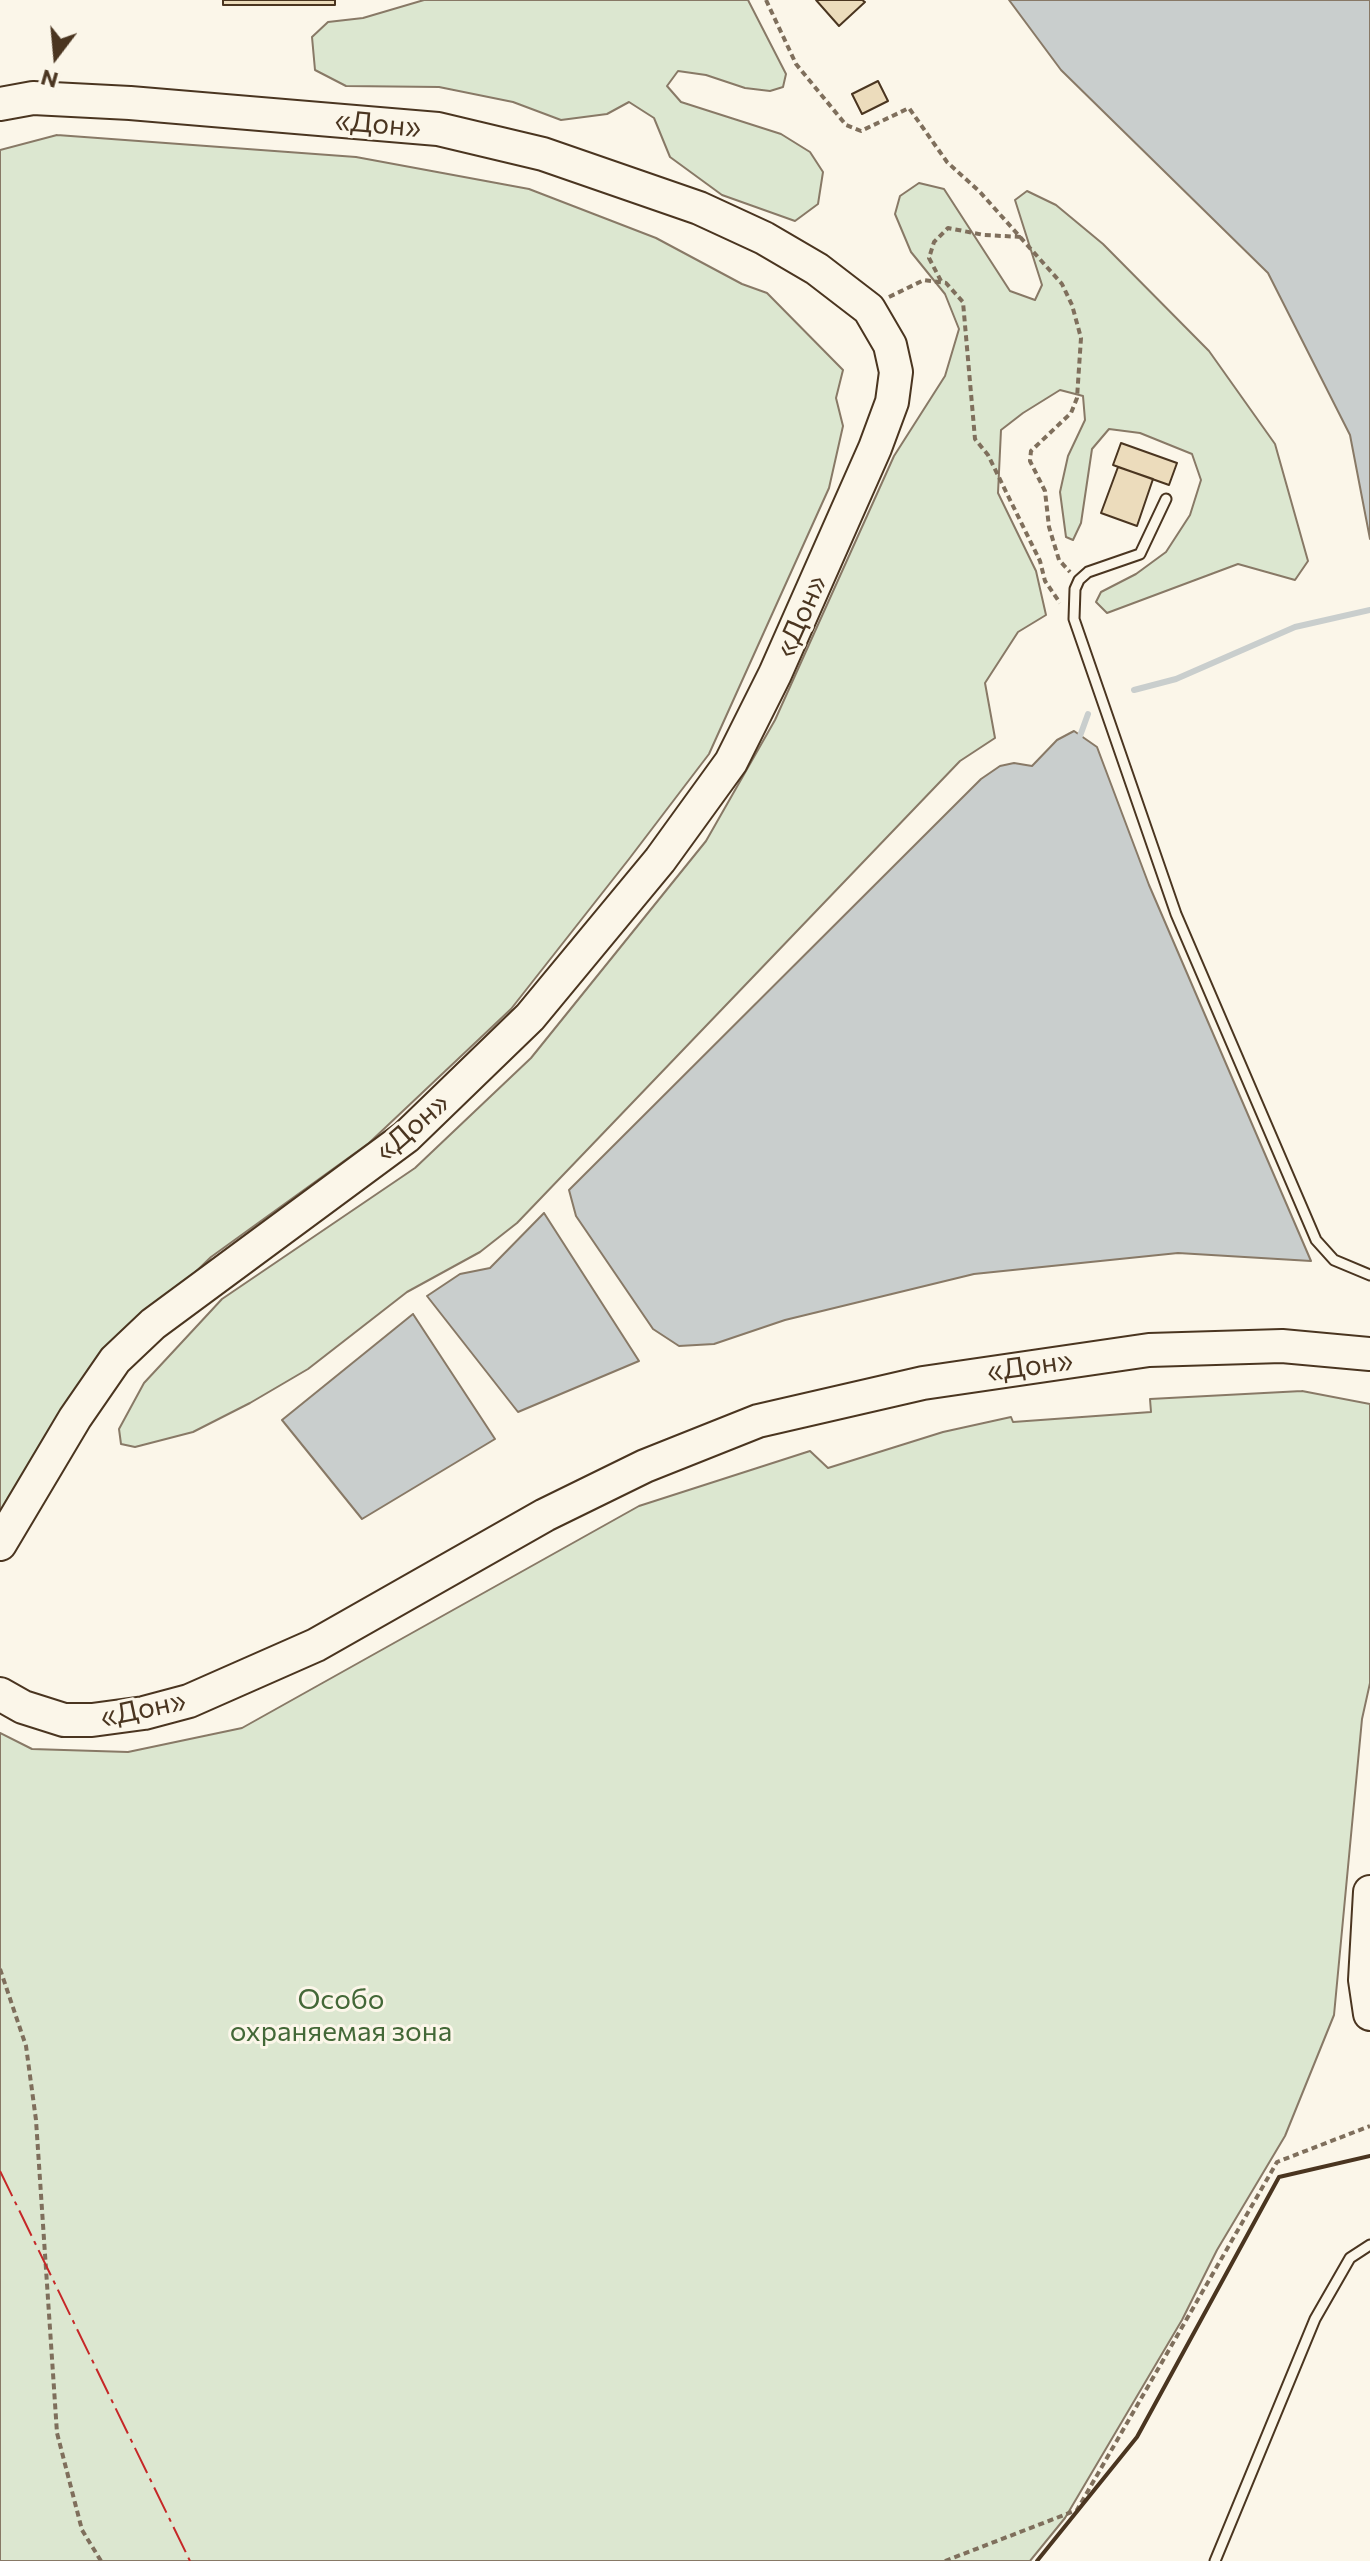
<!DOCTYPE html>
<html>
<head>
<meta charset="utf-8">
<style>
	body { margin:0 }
	#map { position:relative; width:1370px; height:2561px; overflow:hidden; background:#fbf6e9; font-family:Commissioner,sans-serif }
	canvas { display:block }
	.north { position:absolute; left:16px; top:16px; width:80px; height:80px; -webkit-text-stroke:6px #fbf6e9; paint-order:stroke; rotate:196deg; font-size:22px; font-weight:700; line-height:32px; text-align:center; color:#4a3520 }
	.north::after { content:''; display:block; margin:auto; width:28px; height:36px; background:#4a3520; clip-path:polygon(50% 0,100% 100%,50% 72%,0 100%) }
</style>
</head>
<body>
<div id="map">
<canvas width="1370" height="2561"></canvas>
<div class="north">N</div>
</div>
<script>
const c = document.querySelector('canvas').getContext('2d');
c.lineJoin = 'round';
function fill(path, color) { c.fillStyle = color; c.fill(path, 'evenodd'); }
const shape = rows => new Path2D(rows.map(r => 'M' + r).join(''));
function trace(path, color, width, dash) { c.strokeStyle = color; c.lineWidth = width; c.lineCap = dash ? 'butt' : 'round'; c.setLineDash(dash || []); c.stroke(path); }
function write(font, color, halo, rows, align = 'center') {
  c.font = font + ' Commissioner,sans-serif'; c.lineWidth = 6; c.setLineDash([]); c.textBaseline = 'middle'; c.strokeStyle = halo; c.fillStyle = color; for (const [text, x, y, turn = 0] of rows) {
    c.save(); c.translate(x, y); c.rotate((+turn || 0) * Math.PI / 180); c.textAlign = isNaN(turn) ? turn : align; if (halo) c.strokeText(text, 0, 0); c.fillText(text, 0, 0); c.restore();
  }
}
const green = shape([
	[424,0,748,0,786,74,783,87,770,91,745,88,706,75,678,71,667,86,681,102,781,134,810,152,823,172,818,204,795,221,722,195,670,157,654,118,629,102,607,114,561,120,513,102,439,87,346,86,315,70,312,37,328,22,363,18,424,0],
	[57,135,356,157,529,189,656,238,742,284,767,293,843,370,836,398,843,426,829,488,709,754,629,859,511,1009,369,1143,211,1257,86,1378,0,1515,0,150,57,135],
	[919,183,944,189,1010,291,1035,300,1042,285,1015,200,1027,191,1056,205,1103,244,1209,351,1275,444,1308,561,1295,580,1238,564,1107,613,1096,602,1101,592,1136,574,1166,552,1190,515,1201,480,1192,454,1140,433,1109,429,1092,449,1081,523,1073,540,1066,537,1060,492,1068,456,1085,420,1083,396,1060,390,1023,413,1001,430,998,493,1036,571,1046,615,1018,632,985,683,995,738,960,761,517,1223,480,1252,407,1292,308,1369,250,1403,193,1432,135,1447,121,1444,119,1429,144,1383,222,1299,415,1168,531,1058,706,841,775,720,894,456,945,376,959,329,945,294,911,252,895,214,900,196,919,183],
	[1302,1391,1370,1404,1370,1683,1362,1719,1334,2015,1285,2136,1217,2250,1182,2320,1065,2518,1030,2561,0,2561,0,1733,32,1749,128,1752,242,1728,639,1506,810,1451,828,1468,943,1432,1011,1417,1013,1422,1151,1412,1150,1399,1302,1391]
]);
const water = shape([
	[1009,0,1370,0,1370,539,1350,435,1268,273,1061,70,1009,0],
	[1074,731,1097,747,1149,885,1311,1261,1178,1253,974,1274,785,1320,714,1344,679,1346,653,1329,576,1216,569,1190,981,779,1000,766,1014,763,1032,766,1057,740,1074,731],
	[544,1213,639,1361,518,1412,427,1296,460,1274,490,1268,544,1213],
	[413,1314,495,1439,362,1519,282,1420,413,1314]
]);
const stream = shape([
	[1134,690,1176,679,1295,627,1370,610],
	[1080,736,1088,714]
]);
const building = shape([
	[223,0,335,0,335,5,223,5,223,0],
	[816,0,862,0,865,2,839,26,816,0],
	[878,81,888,101,862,114,852,94,878,81],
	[1121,443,1177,463,1169,485,1113,465,1121,443],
	[1118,467,1153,479,1137,526,1101,513,1118,467]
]);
const path = shape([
	[766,0,796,64,846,125,861,131,909,108,947,162,980,192,1062,284,1072,305,1081,338,1077,398,1071,413,1031,451,1030,461,1045,491,1049,527,1059,560,1070,572],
	[941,281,929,258,934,242,948,228,984,235,1022,237],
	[889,297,924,280,946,283,963,302,975,439,988,455,1040,561,1045,581,1060,603],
	[0,1969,26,2046,36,2120,57,2433,82,2530,101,2561],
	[945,2561,1077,2510,1277,2162,1370,2126]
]);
const lane = shape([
	[1166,499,1140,554,1088,572,1079,580,1075,589,1074,619,1176,914,1316,1240,1334,1260,1370,1275],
	[1215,2561,1315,2319,1350,2258,1370,2245]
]);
const highway = shape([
	[0,104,33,98,130,103,438,129,543,154,699,208,764,238,817,269,869,309,890,345,896,372,892,402,875,448,775,674,731,762,660,860,530,1017,406,1137,153,1324,115,1360,75,1418,0,1544],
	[0,1694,23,1707,64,1720,92,1720,144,1713,189,1701,316,1645,545,1515,645,1466,758,1421,923,1383,1149,1350,1282,1346,1370,1354],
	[1370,1892,1365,1980,1370,2014]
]);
const wall = shape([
	[1037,2561,1137,2437,1279,2177,1370,2156]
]);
const power = shape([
	[0,2171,190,2561]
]);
const streetNames = [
	["«Дон»",378,124,5],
	["«Дон»",801,616,-66],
	["«Дон»",412,1127,-41],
	["«Дон»",1030,1366,-8],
	["«Дон»",143,1709,-12]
];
const parkNames = [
	["Особо",341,2000],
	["охраняемая зона",341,2032]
];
fill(green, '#dce7d0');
trace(green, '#887966', 2);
fill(water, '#c9cecd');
trace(water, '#887966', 2);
trace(stream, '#c9cecd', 6);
fill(building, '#ecdcbc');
trace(building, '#4a3520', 2);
trace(lane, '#4a3520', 13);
trace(highway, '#4a3520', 36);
trace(path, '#7f6f5c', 4, [6, 4]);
trace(lane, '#fbf6e9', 9);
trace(highway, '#fbf6e9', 32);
trace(wall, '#4a3520', 4);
trace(power, '#c62828', 2, [28, 6, 4, 6]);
write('28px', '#4a3520', '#fbf6e9', streetNames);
write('28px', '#436837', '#fbf6e9', parkNames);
</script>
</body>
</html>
